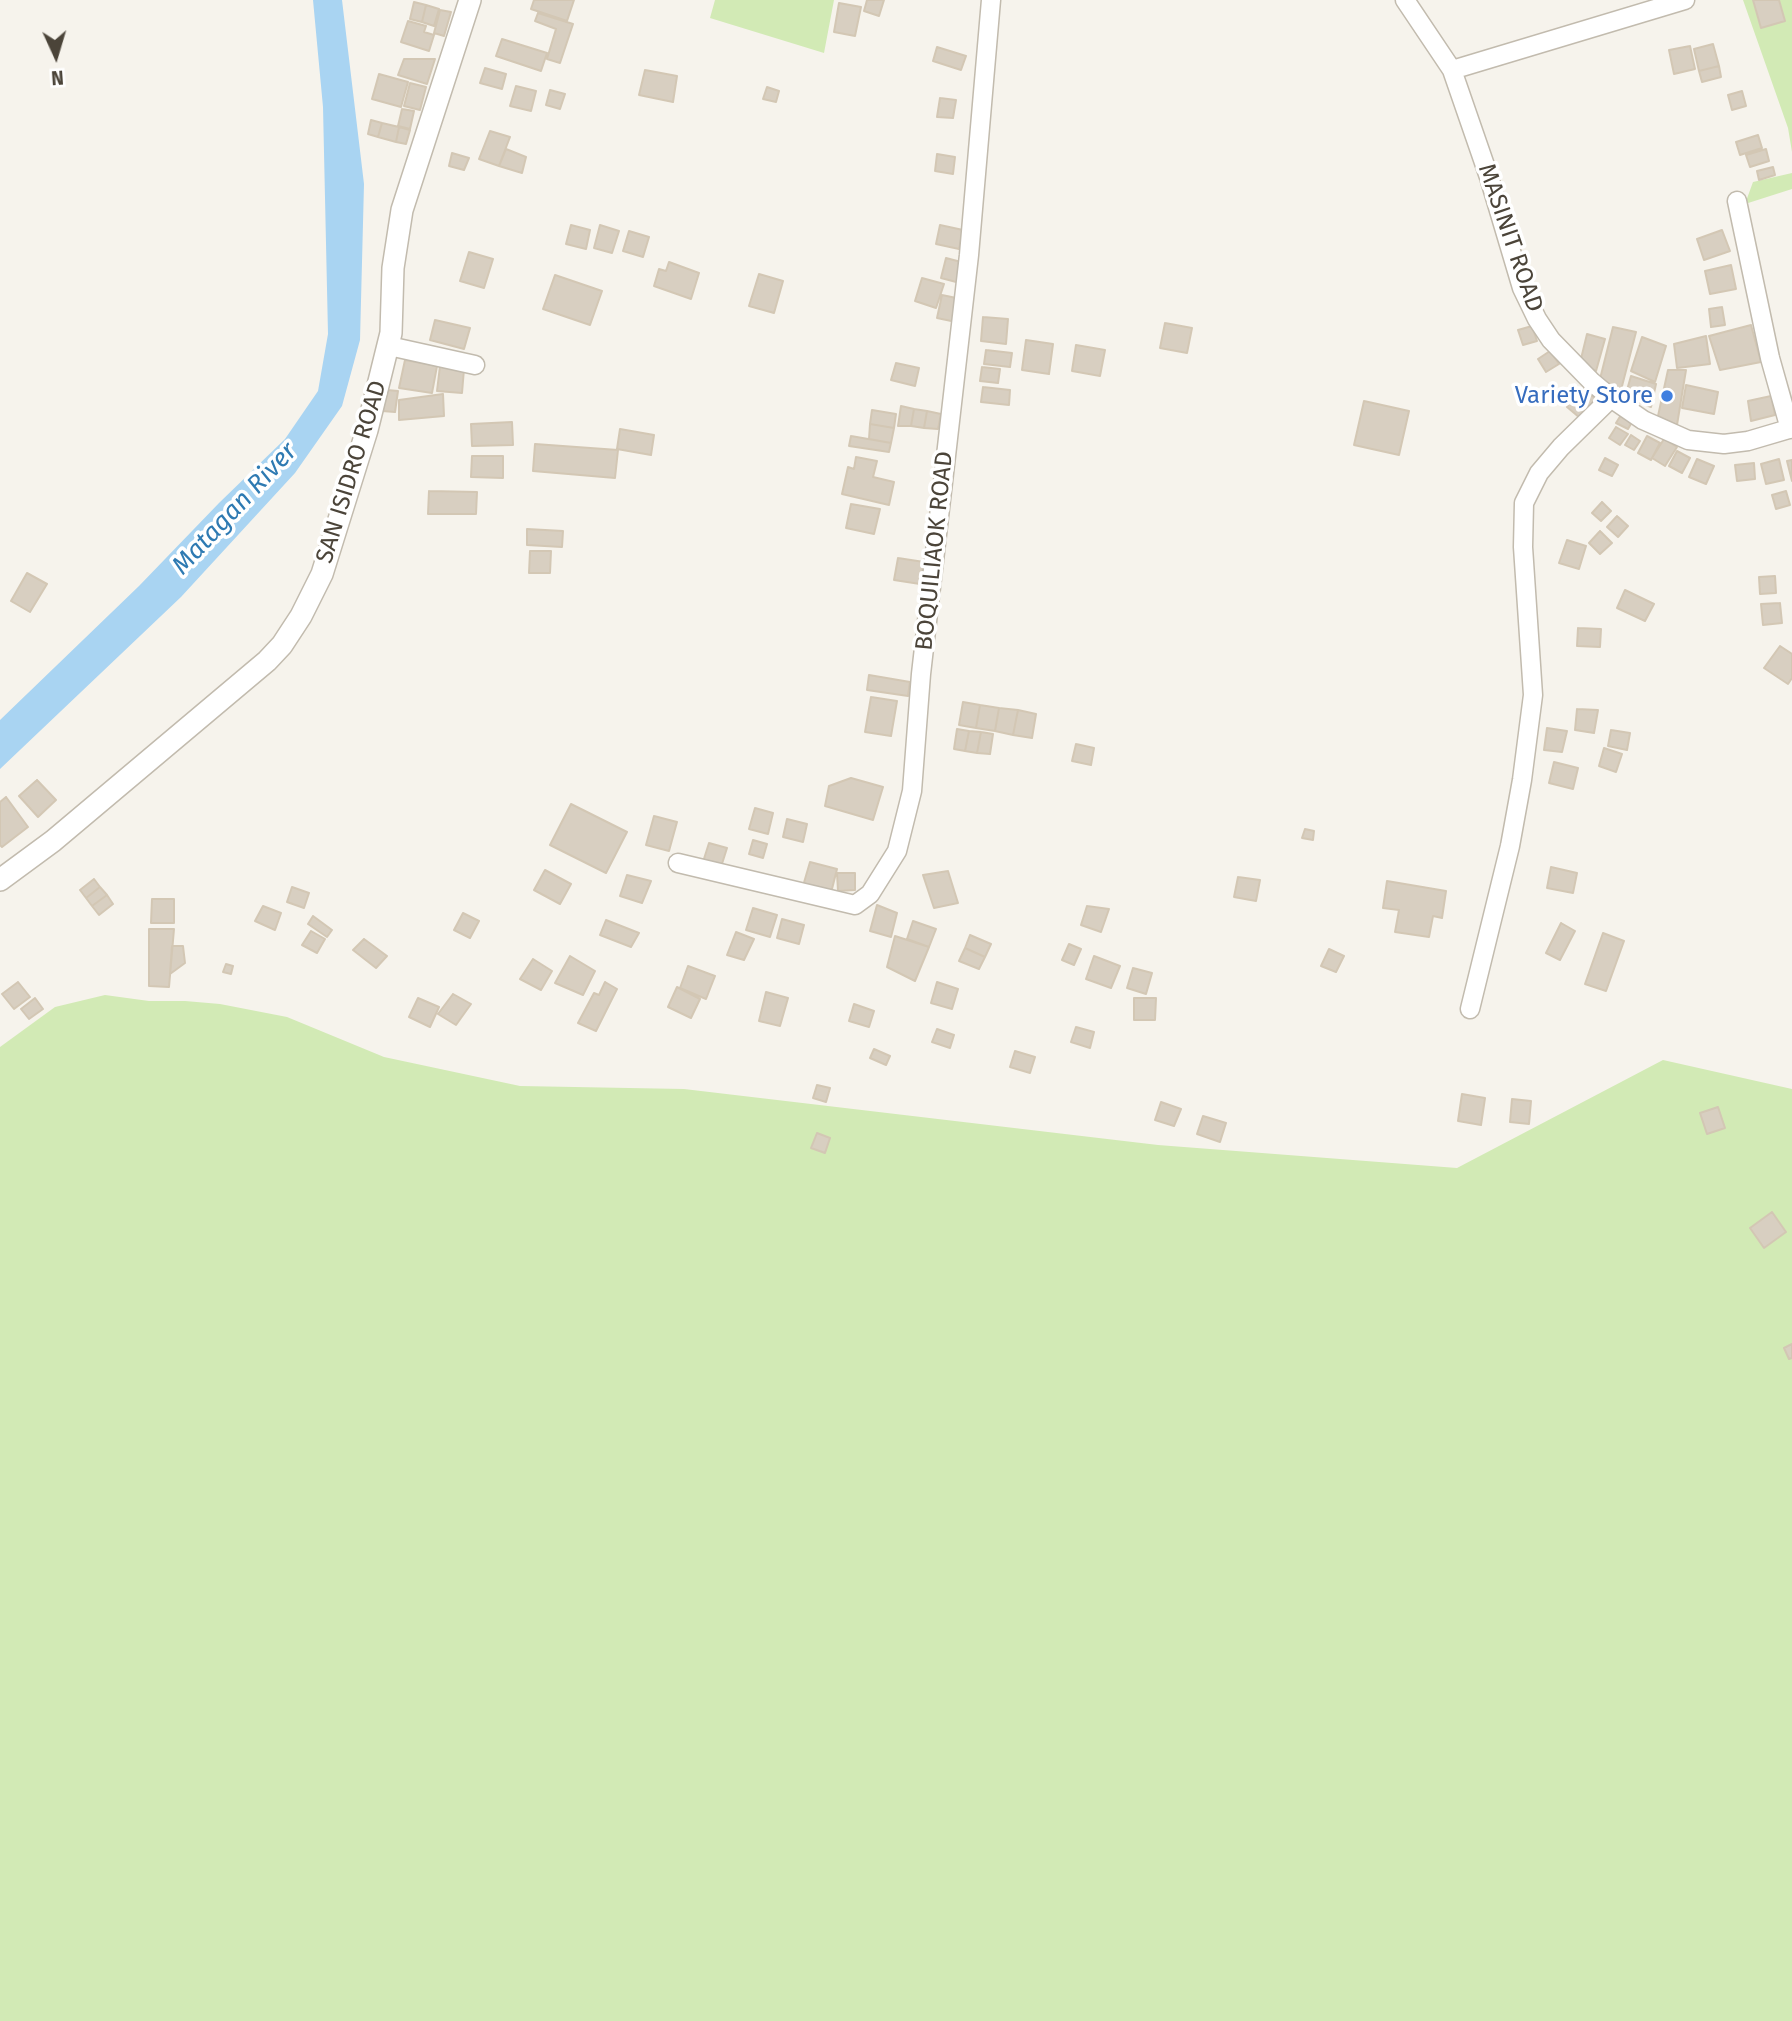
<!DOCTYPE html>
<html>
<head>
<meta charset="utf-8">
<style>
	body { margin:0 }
	#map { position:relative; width:1792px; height:2021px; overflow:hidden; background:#f6f3ec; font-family:"Fira Sans",sans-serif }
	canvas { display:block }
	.north { position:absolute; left:21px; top:21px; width:70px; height:70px; -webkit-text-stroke:5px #fff; paint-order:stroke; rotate:176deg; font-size:19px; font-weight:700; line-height:28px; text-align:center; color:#4b4439 }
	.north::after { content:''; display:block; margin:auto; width:24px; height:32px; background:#4b4439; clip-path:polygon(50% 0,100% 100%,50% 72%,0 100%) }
</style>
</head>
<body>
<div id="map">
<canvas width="1792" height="2021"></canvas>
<div class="north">N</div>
</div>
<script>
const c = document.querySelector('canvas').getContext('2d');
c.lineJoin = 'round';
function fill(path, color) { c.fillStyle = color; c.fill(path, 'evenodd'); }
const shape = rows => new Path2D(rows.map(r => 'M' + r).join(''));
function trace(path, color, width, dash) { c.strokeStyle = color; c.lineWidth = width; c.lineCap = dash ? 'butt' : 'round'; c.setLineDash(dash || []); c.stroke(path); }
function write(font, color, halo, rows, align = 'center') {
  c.font = font + ' "Fira Sans",sans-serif'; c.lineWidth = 7; c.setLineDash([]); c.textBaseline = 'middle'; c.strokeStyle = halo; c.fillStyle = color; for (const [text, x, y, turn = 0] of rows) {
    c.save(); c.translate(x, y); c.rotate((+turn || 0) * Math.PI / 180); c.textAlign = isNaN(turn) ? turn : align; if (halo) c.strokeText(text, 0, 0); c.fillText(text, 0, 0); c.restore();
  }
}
const green = shape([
	[715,0,834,0,824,53,710,18],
	[1743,0,1792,0,1792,152,1788,128],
	[1792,173,1792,189,1745,204,1753,182],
	[105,995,149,1001,185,1001,220,1004,287,1017,384,1057,520,1086,684,1089,1158,1145,1457,1168,1663,1060,1792,1089,1792,2021,0,2021,0,1047,55,1007]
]);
const water = shape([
	[313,0,342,0,364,184,360,340,342,406,295,473,181,597,0,769,0,720,139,586,219,503,285,439,318,391,328,334,323,107]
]);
const building = shape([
	[534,0,574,0,567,21,531,9,534,0],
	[867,0,884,0,879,16,864,11,867,0],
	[1753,0,1779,0,1785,21,1761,28,1753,0],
	[414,2,426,5,422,22,410,19,414,2],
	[839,3,861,7,855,36,834,32,839,3],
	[426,5,439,9,434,26,422,22,426,5],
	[440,10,451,12,444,36,434,33,440,10],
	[538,13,573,24,560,63,547,59,556,29,535,21,538,13],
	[408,21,426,26,424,32,434,35,429,51,401,42,408,21],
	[502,39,547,53,541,71,496,56,502,39],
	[1713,44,1719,66,1699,71,1694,49,1713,44],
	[1690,46,1695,69,1674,74,1669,50,1690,46],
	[937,47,966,56,961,70,933,61,937,47],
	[404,59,435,59,427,84,398,75,404,59],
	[1719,66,1721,77,1702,82,1699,71,1719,66],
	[485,68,506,74,502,89,480,83,485,68],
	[645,70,677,76,673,102,639,95,645,70],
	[379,74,408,82,401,107,372,99,379,74],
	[410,83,426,87,420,110,404,106,410,83],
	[516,86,536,91,531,111,510,106,516,86],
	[767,87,779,91,776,102,763,99,767,87],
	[550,90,565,94,560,109,546,105,550,90],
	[1742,91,1746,106,1732,110,1728,95,1742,91],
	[940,98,956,100,953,118,937,117,940,98],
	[402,109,414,111,410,129,398,126,402,109],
	[371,120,382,123,378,137,368,134,371,120],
	[382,123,399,127,396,142,378,137,382,123],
	[399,127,410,130,406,144,396,142,399,127],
	[490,131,510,137,499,166,479,159,490,131],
	[1758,135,1762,148,1740,155,1736,142,1758,135],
	[506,149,526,157,522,173,499,166,506,149],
	[1766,149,1769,161,1750,167,1746,155,1766,149],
	[452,153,469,158,464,170,449,166,452,153],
	[937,154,955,157,953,174,935,171,937,154],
	[1773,167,1775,175,1759,180,1757,171,1773,167],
	[571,225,590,230,586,249,566,244,571,225],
	[600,225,619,231,612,253,594,248,600,225],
	[940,225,963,230,959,249,936,244,940,225],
	[1722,230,1730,251,1704,260,1697,239,1722,230],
	[629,231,649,237,643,257,623,251,629,231],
	[469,252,493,259,484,288,460,281,469,252],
	[946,258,965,263,960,283,941,278,946,258],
	[669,262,699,273,691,299,654,286,659,269,666,271,669,262],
	[1731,265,1736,289,1710,294,1705,271,1731,265],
	[759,274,783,281,774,313,749,306,759,274],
	[555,275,602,291,590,325,543,309,555,275],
	[922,278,944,284,936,308,915,301,922,278],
	[942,295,961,299,956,322,937,318,942,295],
	[1722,307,1725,325,1711,327,1709,309,1722,307],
	[983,317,1008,319,1006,344,981,341,983,317],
	[435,320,470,328,464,349,430,340,435,320],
	[1165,323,1192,328,1187,353,1160,348,1165,323],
	[1751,325,1761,362,1720,370,1709,336,1751,325],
	[1532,326,1537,341,1523,345,1518,330,1532,326],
	[1613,327,1636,332,1621,390,1600,379,1613,327],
	[1587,334,1605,339,1596,371,1580,363,1587,334],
	[1706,336,1710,364,1677,368,1674,344,1706,336],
	[1642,337,1666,346,1655,382,1631,371,1642,337],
	[1026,340,1053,344,1049,374,1022,370,1026,340],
	[1076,345,1105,350,1100,376,1072,371,1076,345],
	[986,350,1012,353,1010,367,984,364,986,350],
	[1550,351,1559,364,1546,372,1538,359,1550,351],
	[405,360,437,366,432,393,399,388,405,360],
	[896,363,919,368,915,386,891,380,896,363],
	[440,366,464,369,462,393,437,391,440,366],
	[982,367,1000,369,998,383,980,381,982,367],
	[1668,370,1686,370,1677,425,1658,416,1668,370],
	[1631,376,1656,384,1651,407,1625,397,1631,376],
	[1686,385,1718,392,1714,414,1682,408,1686,385],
	[983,387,1010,390,1009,405,981,402,983,387],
	[1582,388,1596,399,1580,418,1567,407,1582,388],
	[387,390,398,391,395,412,382,411,387,390],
	[443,394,444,416,399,420,399,400,443,394],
	[1771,396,1775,415,1751,421,1748,401,1771,396],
	[1364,401,1409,411,1399,455,1354,445,1364,401],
	[901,406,914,409,911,426,898,426,901,406],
	[914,409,927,411,924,428,911,426,914,409],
	[872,410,896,414,894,428,870,424,872,410],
	[927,411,941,414,938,429,924,428,927,411],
	[1621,415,1632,422,1628,429,1616,423,1621,415],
	[512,422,513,445,472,446,471,424,512,422],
	[870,424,894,428,891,443,869,439,870,424],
	[1616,427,1628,434,1620,445,1609,438,1616,427],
	[620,429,654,435,651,455,617,449,620,429],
	[1631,435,1640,441,1634,450,1625,445,1631,435],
	[851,436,891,443,889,452,849,446,851,436],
	[1647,436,1660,443,1651,460,1638,453,1647,436],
	[1664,439,1677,447,1665,466,1652,458,1664,439],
	[535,444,618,450,615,478,533,471,535,444],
	[1677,451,1690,458,1682,473,1669,466,1677,451],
	[472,456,503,456,503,478,471,477,472,456],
	[856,457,877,461,873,477,894,482,889,505,842,494,848,467,854,469,856,457],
	[1605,458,1618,465,1612,476,1599,470,1605,458],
	[1697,459,1714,466,1706,484,1689,477,1697,459],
	[1779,459,1784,480,1766,484,1761,464,1779,459],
	[1792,460,1792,481,1787,461,1792,460],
	[1754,463,1755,479,1737,481,1735,465,1754,463],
	[429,491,477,492,476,514,428,514,429,491],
	[1786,491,1790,505,1776,509,1772,495,1786,491],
	[1602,502,1611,511,1601,521,1592,513,1602,502],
	[851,504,880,509,874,534,846,528,851,504],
	[1617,516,1628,526,1618,537,1607,527,1617,516],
	[527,529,563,531,562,547,527,545,527,529],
	[1600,531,1612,543,1600,554,1589,543,1600,531],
	[1567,540,1586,546,1579,569,1559,563,1567,540],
	[530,551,551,551,550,573,529,573,530,551],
	[898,558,924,562,920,584,894,580,898,558],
	[27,573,47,584,30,612,11,601,27,573],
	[1775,576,1776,593,1760,594,1759,577,1775,576],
	[1625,590,1654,604,1645,621,1617,608,1625,590],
	[1780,603,1782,623,1763,625,1761,604,1780,603],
	[1578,628,1601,629,1600,647,1577,646,1578,628],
	[1780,646,1792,654,1792,678,1788,684,1764,668,1780,646],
	[869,675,910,682,908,696,867,690,869,675],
	[871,697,897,701,891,736,865,732,871,697],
	[963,702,980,705,976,728,959,725,963,702],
	[980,705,999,708,995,731,976,728,980,705],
	[999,708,1018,710,1013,735,995,731,999,708],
	[1577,709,1598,710,1594,733,1575,730,1577,709],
	[1018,710,1036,714,1032,738,1013,735,1018,710],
	[1547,728,1567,731,1562,752,1544,750,1547,728],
	[957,729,969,731,965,751,954,749,957,729],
	[1611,730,1630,733,1627,750,1608,746,1611,730],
	[969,731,981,732,977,753,965,751,969,731],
	[981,732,993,734,990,754,977,753,981,732],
	[1076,744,1094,748,1091,765,1072,761,1076,744],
	[1604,748,1622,754,1616,772,1599,766,1604,748],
	[1554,762,1578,768,1573,789,1549,783,1554,762],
	[851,778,883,787,873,820,825,806,829,786,851,778],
	[37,780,56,800,38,817,19,796,37,780],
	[6,797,28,827,2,847,0,845,0,802,6,797],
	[571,804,627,832,606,873,550,845,571,804],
	[755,808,773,813,768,834,749,829,755,808],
	[654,816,677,822,669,851,646,845,654,816],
	[787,819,807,824,803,842,783,837,787,819],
	[1305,829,1314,831,1313,840,1302,838,1305,829],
	[753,840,767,844,763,858,749,854,753,840],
	[709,843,727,848,721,867,703,862,709,843],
	[810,862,837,869,831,893,803,886,810,862],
	[1551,867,1577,873,1573,893,1547,888,1551,867],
	[545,870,571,884,560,904,534,890,545,870],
	[948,871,958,903,934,908,923,875,948,871],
	[837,873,855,873,855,890,838,891,837,873],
	[627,875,651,881,642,903,620,896,627,875],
	[1238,877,1260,880,1256,901,1234,897,1238,877],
	[94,879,100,887,86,898,80,890,94,879],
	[1387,881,1446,891,1442,918,1433,916,1429,937,1395,932,1399,910,1383,908,1387,881],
	[100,887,107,895,92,906,86,898,100,887],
	[292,887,309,893,304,908,287,902,292,887],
	[107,895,113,904,99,915,92,906,107,895],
	[152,899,174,899,174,923,151,923,152,899],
	[877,905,897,913,891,937,870,931,877,905],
	[263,906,281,913,275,930,255,921,263,906],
	[1087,906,1109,909,1101,932,1081,925,1087,906],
	[753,908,777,915,770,937,746,930,753,908],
	[463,913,479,921,470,938,454,930,463,913],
	[313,916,332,930,327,937,308,924,313,916],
	[782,919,804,925,799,944,777,938,782,919],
	[606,920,639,933,631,947,600,935,606,920],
	[913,921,936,929,929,947,907,939,913,921],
	[1561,923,1575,931,1560,960,1546,953,1561,923],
	[149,929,174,929,169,987,149,986,149,929],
	[311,931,325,939,317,953,302,945,311,931],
	[736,932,754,939,744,960,727,955,736,932],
	[1603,933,1624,941,1606,991,1585,984,1603,933],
	[970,935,991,944,985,957,965,948,970,935],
	[895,936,929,947,915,981,887,967,895,936],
	[364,939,387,956,376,968,353,950,364,939],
	[1069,944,1081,949,1074,965,1062,960,1069,944],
	[172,946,183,946,185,963,170,974,172,946],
	[965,948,985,957,979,969,959,961,965,948],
	[1329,949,1344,956,1336,972,1321,966,1329,949],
	[570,956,595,971,583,995,555,983,570,956],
	[1094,956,1120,966,1111,988,1086,979,1094,956],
	[533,959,552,971,541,990,520,979,533,959],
	[226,964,233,966,231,974,223,972,226,964],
	[688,966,715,976,706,999,680,988,688,966],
	[1133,968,1152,973,1146,994,1127,988,1133,968],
	[18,982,30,997,14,1009,2,994,18,982],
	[605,982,617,989,596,1031,578,1023,594,993,599,995,605,982],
	[937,982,958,989,952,1009,931,1003,937,982],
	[677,987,700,999,691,1018,668,1007,677,987],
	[766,992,788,998,780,1026,759,1021,766,992],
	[453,994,471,1004,456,1025,438,1014,453,994],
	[35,998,43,1009,29,1019,21,1009,35,998],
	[418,998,439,1007,430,1027,409,1017,418,998],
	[1134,998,1156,998,1155,1020,1134,1020,1134,998],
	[854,1004,874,1011,869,1027,849,1021,854,1004],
	[1076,1027,1094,1032,1090,1048,1071,1042,1076,1027],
	[937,1029,954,1035,950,1048,932,1042,937,1029],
	[874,1049,890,1056,886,1065,870,1058,874,1049],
	[1015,1051,1035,1057,1030,1073,1010,1067,1015,1051],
	[817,1085,830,1088,826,1102,813,1098,817,1085],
	[1462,1094,1485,1098,1481,1125,1458,1121,1462,1094],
	[1512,1099,1531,1101,1529,1124,1510,1122,1512,1099],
	[1161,1102,1181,1109,1174,1126,1155,1120,1161,1102],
	[1718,1107,1725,1128,1707,1134,1700,1113,1718,1107],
	[1203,1116,1226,1123,1220,1142,1197,1134,1203,1116],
	[817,1133,830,1138,825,1153,811,1148,817,1133],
	[1772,1212,1786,1232,1764,1248,1750,1228,1772,1212],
	[1792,1344,1792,1358,1789,1359,1784,1348,1792,1344]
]);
const minor = shape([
	[1405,0,1452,70,1489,177,1522,288,1537,319,1551,340,1592,382,1611,398,1643,420,1688,440,1724,444,1748,441,1792,428],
	[1452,70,1685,0],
	[1737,201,1770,358,1790,429],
	[389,346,475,365],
	[678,863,855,905,870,894,897,851,912,791,921,674,969,255,991,0],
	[1470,1009,1510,846,1522,780,1533,695,1523,547,1524,503,1539,473,1561,447,1611,398]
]);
const tertiary = shape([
	[0,880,53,841,267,661,282,645,301,616,322,574,367,430,391,333,393,268,402,210,470,0]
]);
const markers = [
	[1667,396,7,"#3f7fe0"]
];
const streetNames = [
	["MASINIT ROAD",1510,238,71],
	["SAN ISIDRO ROAD",352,472,-73],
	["BOQUILIAOK ROAD",935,551,-84]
];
const shopNames = [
	["Variety Store",1653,396]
];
const waterNames = [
	["Matagan River",235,509,-47]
];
fill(green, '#d2eab5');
fill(water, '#a9d4f2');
fill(building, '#d8cfc1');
trace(building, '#d3c7b4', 2);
trace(minor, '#c2bbae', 21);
trace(tertiary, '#c2bbae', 24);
trace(minor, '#fff', 18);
trace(tertiary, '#fff', 21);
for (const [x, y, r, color] of markers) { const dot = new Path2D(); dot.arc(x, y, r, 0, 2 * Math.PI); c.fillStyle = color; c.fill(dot); trace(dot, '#fff', 2.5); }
write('24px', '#4b4439', '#fff', streetNames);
write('24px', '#366cbe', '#fff', shopNames, 'right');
write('italic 26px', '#2e7ab2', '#fff', waterNames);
</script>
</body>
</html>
